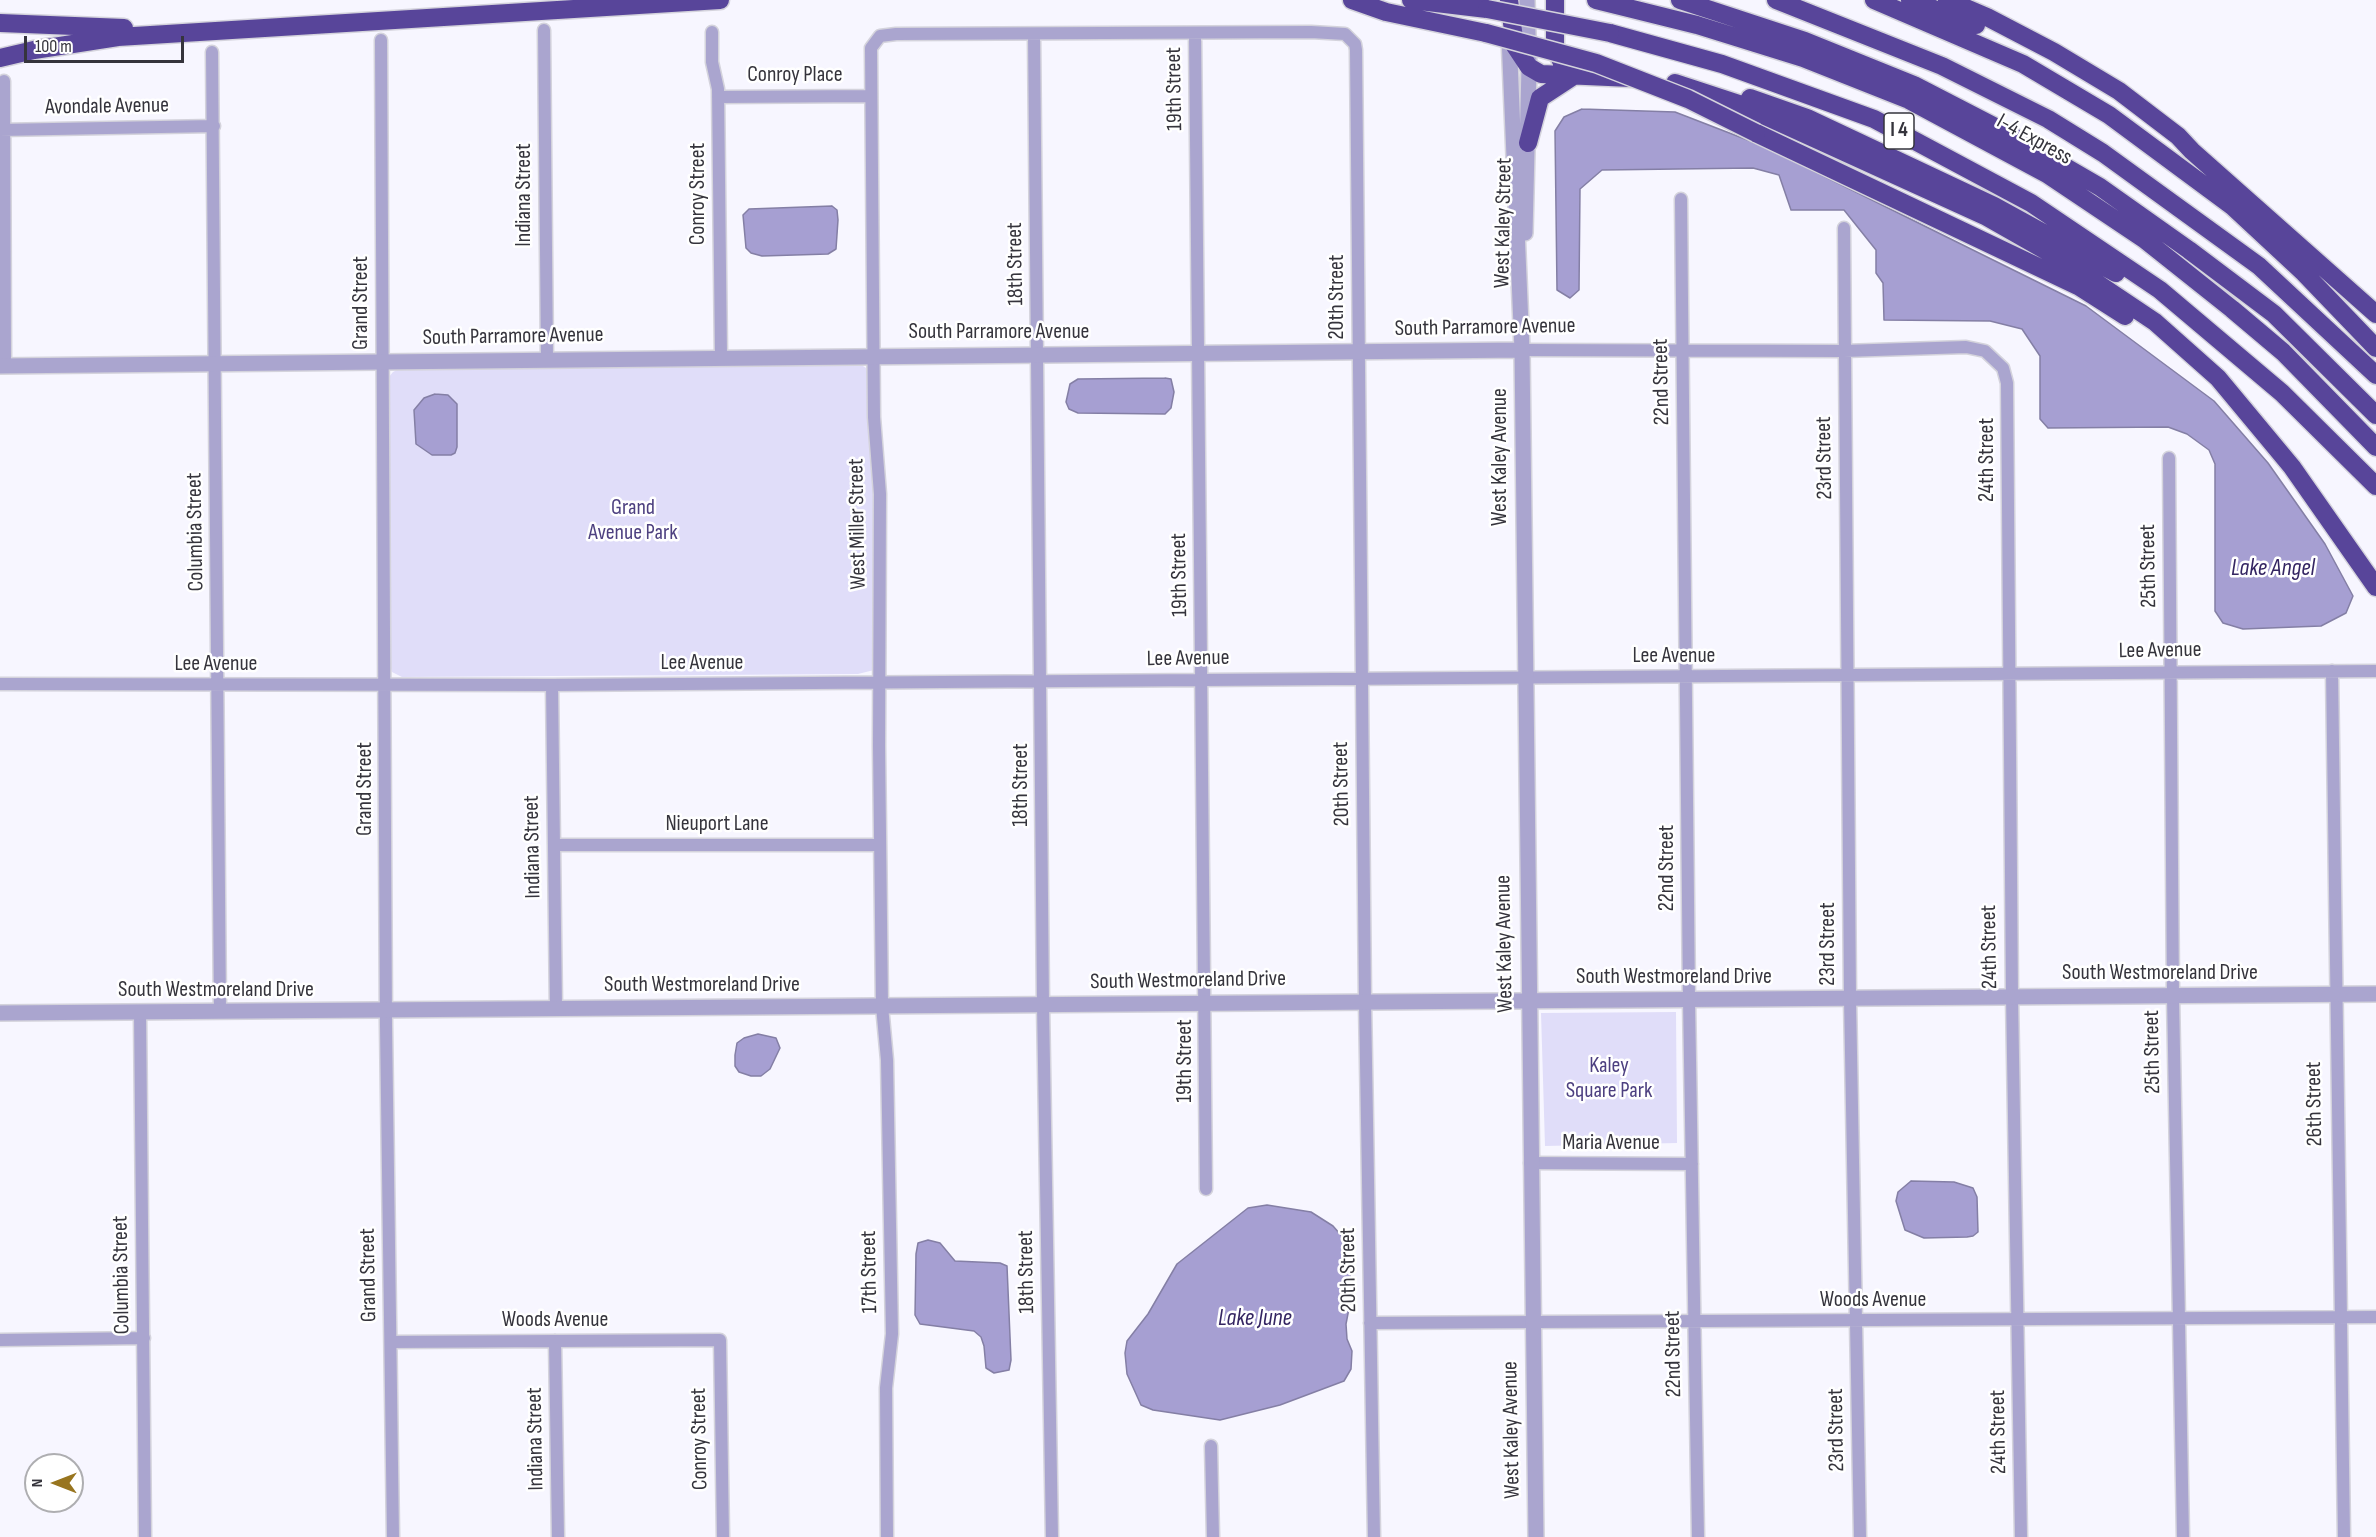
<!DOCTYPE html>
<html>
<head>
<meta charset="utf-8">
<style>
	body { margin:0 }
	#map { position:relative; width:2376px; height:1537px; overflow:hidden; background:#f7f6ff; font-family:"Sofia Sans Condensed",sans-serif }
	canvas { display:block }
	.north { position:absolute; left:24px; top:1453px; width:60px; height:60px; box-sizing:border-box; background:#fff; border:2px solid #aeaeb1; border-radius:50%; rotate:270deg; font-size:16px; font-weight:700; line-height:24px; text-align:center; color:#35343c }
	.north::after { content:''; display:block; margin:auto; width:21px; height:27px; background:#98751f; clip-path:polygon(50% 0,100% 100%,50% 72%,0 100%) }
	.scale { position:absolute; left:24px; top:36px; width:160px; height:27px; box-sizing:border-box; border:3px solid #35343c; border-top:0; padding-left:8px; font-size:18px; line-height:21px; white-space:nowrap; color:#35343c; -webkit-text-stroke:4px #fff; paint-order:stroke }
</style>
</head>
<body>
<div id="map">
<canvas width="2376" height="1537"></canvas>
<div class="north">N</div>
<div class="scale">100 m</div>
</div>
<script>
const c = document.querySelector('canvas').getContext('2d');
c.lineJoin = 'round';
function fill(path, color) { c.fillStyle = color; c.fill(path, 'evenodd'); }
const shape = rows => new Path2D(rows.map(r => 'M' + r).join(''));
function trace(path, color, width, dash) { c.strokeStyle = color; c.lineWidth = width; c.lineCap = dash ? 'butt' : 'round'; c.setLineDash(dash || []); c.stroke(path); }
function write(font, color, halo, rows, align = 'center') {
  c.font = font + ' "Sofia Sans Condensed",sans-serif'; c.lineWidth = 5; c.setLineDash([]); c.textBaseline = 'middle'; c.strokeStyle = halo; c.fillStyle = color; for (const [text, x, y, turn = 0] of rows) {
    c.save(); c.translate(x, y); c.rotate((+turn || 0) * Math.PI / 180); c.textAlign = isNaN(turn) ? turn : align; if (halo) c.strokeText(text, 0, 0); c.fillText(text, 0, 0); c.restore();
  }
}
const green = shape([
	[860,364,866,368,868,377,874,493,874,670,858,674,402,677,392,672,390,666,388,378,393,372,401,368],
	[1676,1012,1677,1143,1545,1146,1541,1013]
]);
const water = shape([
	[1582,109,1675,112,1763,146,2086,306,2214,401,2268,463,2325,544,2353,596,2346,613,2321,626,2243,629,2223,623,2215,611,2215,464,2209,450,2187,434,2168,427,2048,428,2040,419,2040,356,2022,329,1990,321,1884,320,1883,283,1876,273,1876,250,1844,210,1791,210,1779,175,1753,168,1602,170,1580,189,1579,290,1570,298,1557,290,1555,131,1564,117,1582,109],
	[832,206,837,210,838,220,836,249,828,254,762,256,751,253,746,248,743,215,749,209,832,206],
	[1165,378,1171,379,1174,392,1171,408,1165,414,1078,413,1069,409,1066,402,1070,384,1078,379,1165,378],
	[435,394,448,395,457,404,457,447,455,453,451,455,432,455,416,444,414,410,424,398,435,394],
	[758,1034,776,1038,780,1048,770,1069,761,1076,751,1076,739,1072,735,1066,735,1055,737,1043,744,1038,758,1034],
	[1911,1181,1954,1182,1973,1188,1977,1197,1978,1232,1973,1236,1967,1237,1924,1238,1905,1230,1896,1201,1898,1192,1911,1181],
	[1267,1205,1311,1212,1333,1226,1347,1242,1352,1293,1346,1324,1347,1339,1352,1351,1351,1369,1344,1381,1280,1405,1220,1420,1153,1410,1141,1405,1127,1374,1125,1353,1127,1341,1148,1314,1177,1264,1248,1208,1267,1205],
	[928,1240,940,1243,955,1261,1000,1263,1007,1266,1011,1360,1009,1370,994,1373,986,1368,984,1346,981,1337,974,1331,920,1324,915,1315,916,1254,918,1243,928,1240]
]);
const minor = shape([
	[544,30,547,359],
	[712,32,712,62,718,89,721,357],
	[1195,33,1206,1189],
	[1034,34,1043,1005,1052,1537],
	[381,40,386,1025,393,1537],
	[212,52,220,1012],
	[4,81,5,366],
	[718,97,871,96],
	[0,130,214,126],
	[1681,199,1689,1000,1698,1537],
	[1844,228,1850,999,1860,1537],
	[1522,350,1844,351,1966,347,1985,351,2003,368,2007,383,2012,996,2021,1537],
	[2169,458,2173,996,2183,1537],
	[2332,671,2344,1537],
	[0,684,552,685,2376,671],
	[552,685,556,1009],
	[555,845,880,845],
	[140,1012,145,1537],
	[1530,1163,1692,1164],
	[1370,1323,2376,1317],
	[0,1340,144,1338],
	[555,1341,558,1537],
	[391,1342,720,1340,723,1537],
	[1211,1446,1213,1537],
	[887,1537,886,1388,892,1334,887,1060,882,1006,879,746,880,494,874,417,871,48,880,36,896,34,1311,32,1345,34,1355,44,1356,50,1365,1002,1374,1537]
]);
const tertiary = shape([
	[1509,36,1522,350,1536,1537],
	[1525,233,1529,67,1527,0],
	[0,366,1522,350],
	[0,1013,2376,994]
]);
const motorway = shape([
	[1352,0,1386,12,1486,33],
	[1411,0,1487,9],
	[1509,0,1515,46,1529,67,1541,74,1631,78],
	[1555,0,1555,48,1563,65],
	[1596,0,1697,25,1803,58,1909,100,2047,174,2144,239,2232,309,2283,352,2376,447],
	[1680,0,1805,41,1914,85,2005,132,2100,187,2189,250,2274,314,2376,415],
	[1776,0,1942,66,2048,119,2103,153,2259,266,2376,375],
	[1874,0,2023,64,2109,115,2232,206,2304,273,2376,348],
	[1910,0,1976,25],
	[1947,0,1987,17,2054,52,2119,91,2178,136,2192,151,2376,314],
	[0,23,124,28],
	[1610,33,1722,64,1874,119,2031,203,2160,290,2282,393,2376,486],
	[0,58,34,50,118,37,720,0],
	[1675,83,1739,104,1985,216,2064,261,2155,322,2218,378,2292,467,2376,587],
	[1750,98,1807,118,1994,206,2116,273],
	[1756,133,2078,286,2125,316],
	[1528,143,1540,98,1572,77]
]);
const motorwayBridge = shape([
	[1487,9,1610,33],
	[1486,33,1596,63,1688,99,1756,133]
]);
const shields = [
	[1899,131,30]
];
const shieldNames = [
	["I 4",1899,131]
];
const streetNames = [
	["Conroy Place",795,75],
	["19th Street",1175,89,-91],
	["Avondale Avenue",107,107,-1],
	["I-4 Express",2034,140,29],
	["Conroy Street",698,194,-90],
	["Indiana Street",524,195,-90],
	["West Kaley Street",1504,223,-89],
	["18th Street",1016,264,-91],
	["20th Street",1337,297,-90],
	["Grand Street",361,303,-90],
	["South Parramore Avenue",1485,328,-1],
	["South Parramore Avenue",999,332],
	["South Parramore Avenue",513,337,-1],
	["22nd Street",1662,382,-91],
	["West Kaley Avenue",1500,457,-90],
	["23rd Street",1825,458,-91],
	["24th Street",1987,460,-90],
	["West Miller Street",858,524,-91],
	["Columbia Street",196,532,-91],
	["25th Street",2149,566,-91],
	["19th Street",1180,575,-91],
	["Lee Avenue",2160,651,-1],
	["Lee Avenue",1674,656],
	["Lee Avenue",1188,659,-1],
	["Lee Avenue",702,663],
	["Lee Avenue",216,664],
	["20th Street",1342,784,-91],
	["18th Street",1021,785,-90],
	["Grand Street",365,789,-90],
	["Nieuport Lane",717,824],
	["Indiana Street",533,847,-91],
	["22nd Street",1667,868,-90],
	["West Kaley Avenue",1505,944,-91],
	["23rd Street",1828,944,-90],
	["24th Street",1990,947,-91],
	["South Westmoreland Drive",2160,973],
	["South Westmoreland Drive",1674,977],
	["South Westmoreland Drive",1188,981,-1],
	["South Westmoreland Drive",702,985],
	["South Westmoreland Drive",216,990],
	["25th Street",2153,1052,-91],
	["19th Street",1185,1061,-90],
	["26th Street",2315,1104,-91],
	["Maria Avenue",1611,1143],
	["20th Street",1349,1270,-91],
	["17th Street",870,1272,-91],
	["18th Street",1027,1272,-91],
	["Columbia Street",122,1275,-91],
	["Grand Street",369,1275,-91],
	["Woods Avenue",1873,1300],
	["Woods Avenue",555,1320],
	["22nd Street",1674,1354,-91],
	["West Kaley Avenue",1512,1430,-91],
	["23rd Street",1837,1430,-91],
	["24th Street",1999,1432,-91],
	["Indiana Street",536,1439,-91],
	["Conroy Street",700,1439,-91]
];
const parkNames = [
	["Grand",633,508],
	["Avenue Park",633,533],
	["Kaley",1609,1066],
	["Square Park",1609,1091]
];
const waterNames = [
	["Lake Angel",2273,569],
	["Lake June",1255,1319]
];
fill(green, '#e0ddf9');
fill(water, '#a69fd2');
trace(water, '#847fa5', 1.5);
trace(minor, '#d4d3dc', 15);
trace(tertiary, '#d4d3dc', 18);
trace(motorway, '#d4d3dc', 21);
trace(minor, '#aaa5cf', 12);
trace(tertiary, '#aaa5cf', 15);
trace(motorway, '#58459a', 18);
trace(motorwayBridge, '#d4d3dc', 21, []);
trace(motorwayBridge, '#58459a', 18);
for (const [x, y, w] of shields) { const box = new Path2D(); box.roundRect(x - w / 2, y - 18, w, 36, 4.5); c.fillStyle = '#fff'; c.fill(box); trace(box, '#35343c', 1.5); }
write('bold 21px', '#35343c', null, shieldNames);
write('22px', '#35343c', '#fff', streetNames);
write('22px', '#4d4080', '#fff', parkNames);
write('italic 24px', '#342562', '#fff', waterNames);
</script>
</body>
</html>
